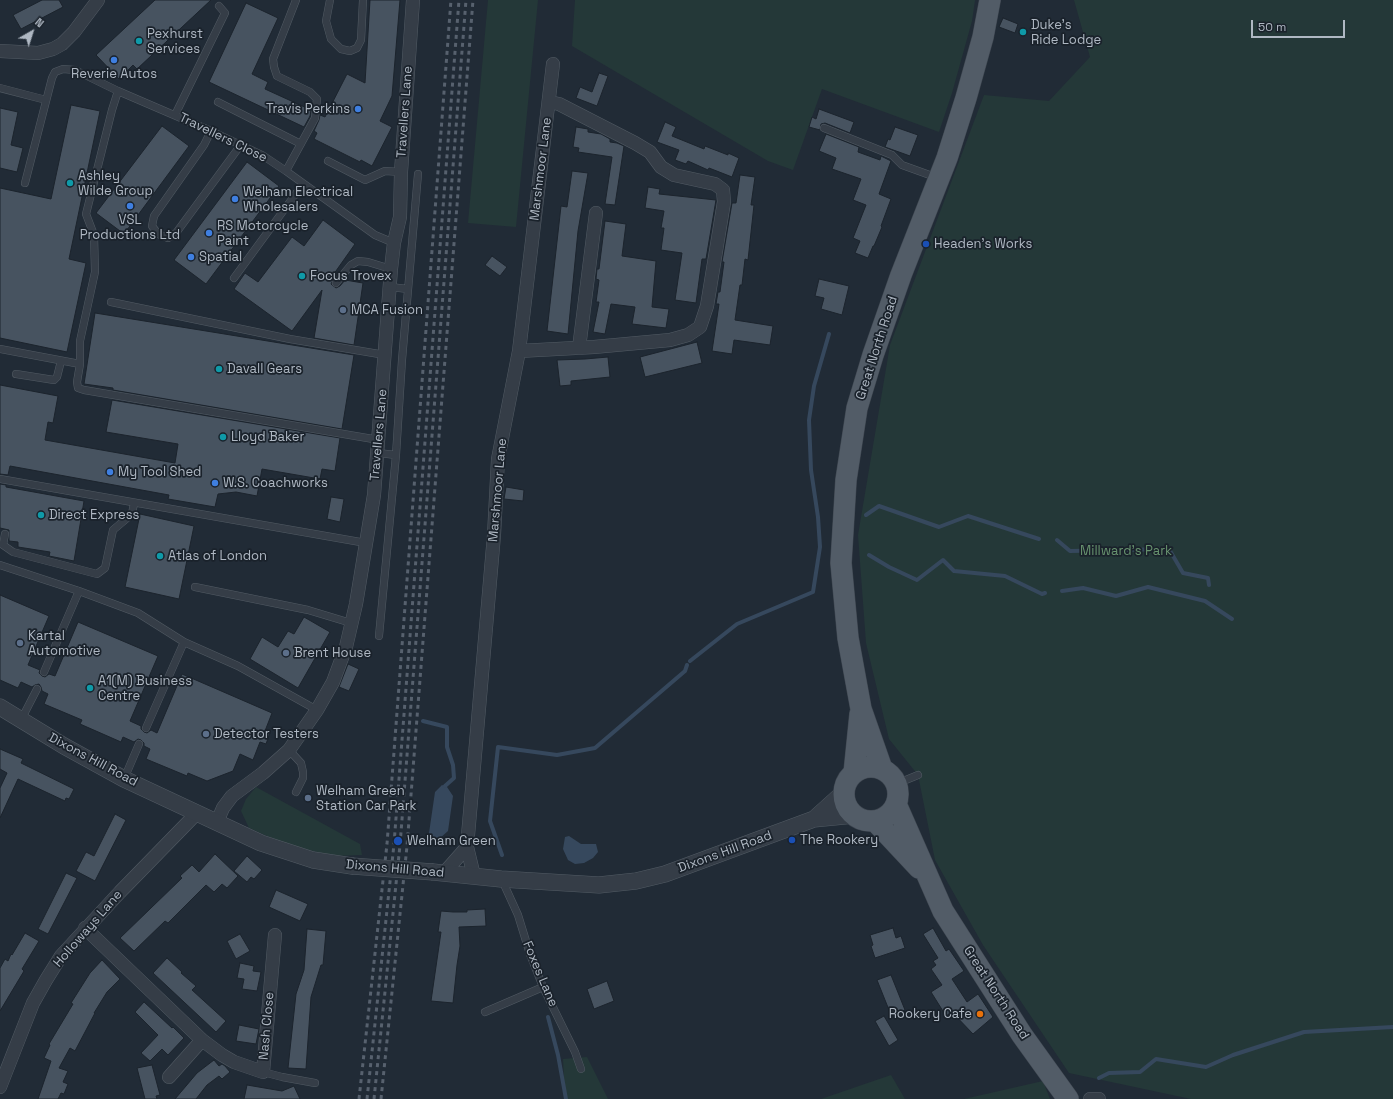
<!DOCTYPE html>
<html>
<head>
<meta charset="utf-8">
<style>
	body { margin:0 }
	#map { position:relative; width:1393px; height:1099px; overflow:hidden; background:#212b36; font-family:"Space Grotesk",sans-serif }
	canvas { display:block }
	.north { position:absolute; left:12px; top:12px; width:40px; height:40px; -webkit-text-stroke:3px #1a222b; paint-order:stroke; rotate:39deg; font-size:11px; font-weight:700; line-height:16px; text-align:center; color:#afb8c3 }
	.north::after { content:''; display:block; margin:auto; width:14px; height:18px; background:#afb8c3; clip-path:polygon(50% 0,100% 100%,50% 72%,0 100%) }
	.scale { position:absolute; left:1251px; top:20px; width:94px; height:18px; box-sizing:border-box; border:2px solid #afb8c3; border-top:0; padding-left:5px; font-size:12px; line-height:14px; white-space:nowrap; color:#afb8c3; -webkit-text-stroke:3px #1a222b; paint-order:stroke }
</style>
</head>
<body>
<div id="map">
<canvas width="1393" height="1099"></canvas>
<div class="north">N</div>
<div class="scale">50 m</div>
</div>
<script>
const c = document.querySelector('canvas').getContext('2d');
c.lineJoin = 'round';
function fill(path, color) { c.fillStyle = color; c.fill(path, 'evenodd'); }
const shape = rows => new Path2D(rows.map(r => 'M' + r).join(''));
function trace(path, color, width, dash) { c.strokeStyle = color; c.lineWidth = width; c.lineCap = dash ? 'butt' : 'round'; c.setLineDash(dash || []); c.stroke(path); }
function write(font, color, halo, rows, align = 'center') {
  c.font = font + ' "Space Grotesk",sans-serif'; c.lineWidth = 3.5; c.setLineDash([]); c.textBaseline = 'middle'; c.strokeStyle = halo; c.fillStyle = color; for (const [text, x, y, turn = 0] of rows) {
    c.save(); c.translate(x, y); c.rotate((+turn || 0) * Math.PI / 180); c.textAlign = isNaN(turn) ? turn : align; if (halo) c.strokeText(text, 0, 0); c.fillText(text, 0, 0); c.restore();
  }
}
const green = shape([
	[488,0,538,0,516,227,468,223],
	[575,0,975,0,972,21,952,93,939,132,822,89,793,170,768,161,572,46],
	[1074,0,1393,0,1393,1099,1191,1099,1069,1073,983,945,935,860,918,775,889,739,866,643,858,535,890,345,984,95,1049,101,1090,57],
	[256,787,360,844,362,855,333,856,285,844,249,828,241,811,246,799],
	[587,1057,608,1099,565,1099,563,1059],
	[891,1075,905,1099,821,1099],
	[1043,1081,1050,1099,964,1099]
]);
const water = shape([
	[442,785,447,787,453,796,448,831,439,839,432,839,429,833,435,792],
	[569,836,581,844,596,844,598,852,593,858,584,863,575,864,568,860,563,849,565,837]
]);
const stream = shape([
	[866,515,879,506,939,527,968,516,1039,539],
	[1057,540,1070,551,1169,549,1183,573,1208,578,1209,585],
	[869,555,889,567,917,580,943,560,954,571,1005,576,1042,594,1045,593],
	[1062,591,1083,588,1116,596,1148,587,1205,601,1232,619],
	[690,661,737,624,813,592,820,547,818,517,811,470,809,420,814,386,829,334],
	[423,721,447,727,447,747,453,765,454,778,445,786],
	[502,855,490,821,498,747,557,755,595,748,685,671,687,665],
	[548,1017,558,1055,566,1099],
	[1099,1078,1109,1073,1140,1072,1156,1059,1206,1067,1233,1055,1304,1032,1393,1027]
]);
const building = shape([
	[42,0,59,0,63,7,21,29,13,15,42,0],
	[155,0,211,0,137,69,133,65,119,79,96,55,155,0],
	[370,0,400,0,392,96,380,121,392,127,372,166,361,160,360,162,314,139,317,133,314,131,319,120,320,115,325,117,347,74,365,83,370,0],
	[246,3,278,18,252,74,268,82,265,89,311,110,310,116,304,127,209,82,246,3],
	[1003,18,1018,24,1015,33,999,27,1003,18],
	[599,73,608,76,597,106,576,98,580,87,592,92,599,73],
	[71,105,100,111,69,259,86,263,67,352,0,338,0,188,51,199,71,105],
	[0,108,18,112,11,145,23,148,17,172,0,168,0,108],
	[819,109,854,122,850,133,825,123,821,124,820,130,809,127,812,117,816,119,819,109],
	[665,122,676,127,672,136,704,149,705,146,728,155,728,153,739,158,732,177,709,168,708,170,688,161,686,164,675,160,679,150,657,142,665,122],
	[162,126,189,146,124,234,96,213,162,126],
	[576,127,588,129,588,132,601,134,610,139,610,142,617,143,624,146,615,205,605,204,612,157,578,152,579,148,573,147,576,127],
	[895,127,918,135,910,156,885,147,888,139,890,140,895,127],
	[826,134,859,147,858,152,880,160,881,156,891,161,879,194,891,199,881,226,882,227,874,246,873,246,868,258,855,253,860,241,853,238,866,205,853,200,861,179,832,169,836,158,819,151,826,134],
	[247,162,279,186,206,284,174,260,247,162],
	[572,171,588,173,578,231,568,334,547,331,561,206,567,207,572,171],
	[740,175,755,177,751,205,754,205,748,260,745,259,742,285,740,285,735,320,773,326,770,345,734,340,732,354,712,351,719,304,716,304,718,292,720,292,724,262,722,262,732,203,736,203,740,175],
	[648,187,660,189,659,194,716,200,706,259,702,259,696,303,675,300,682,253,661,250,664,228,661,228,664,211,645,208,648,187],
	[323,220,355,244,331,278,334,278,331,284,336,288,340,286,345,280,363,283,354,345,314,338,322,290,292,331,234,289,245,273,258,282,292,237,304,246,323,220],
	[605,221,626,224,622,256,656,261,652,307,669,309,666,328,632,324,635,307,611,304,605,334,593,332,599,302,596,302,599,280,596,279,597,269,599,269,605,221],
	[492,256,507,267,500,276,485,265,492,256],
	[819,279,849,286,842,315,821,309,824,298,815,296,819,279],
	[95,313,354,355,342,429,113,390,113,388,84,384,95,313],
	[697,342,702,363,645,377,640,357,697,342],
	[608,357,610,377,571,381,571,385,560,386,557,360,585,359,608,357],
	[0,385,58,396,53,423,48,422,45,440,175,463,178,444,106,432,112,400,340,438,335,471,322,469,320,479,262,469,257,496,236,492,218,494,215,507,168,499,169,495,10,466,8,475,0,474,0,385],
	[0,484,6,485,6,487,84,501,74,561,49,556,50,552,18,547,18,542,9,541,9,530,0,528,0,484],
	[506,487,524,490,523,501,504,499,506,487],
	[331,497,344,499,340,522,327,519,331,497],
	[140,514,194,526,179,599,125,587,140,514],
	[0,595,49,616,28,665,40,670,39,673,42,676,45,677,49,674,55,676,78,622,158,656,130,721,141,726,141,729,144,732,147,733,151,730,157,733,182,674,272,713,265,731,270,733,266,744,260,742,253,760,240,754,233,771,207,781,188,773,187,776,146,759,150,749,144,746,144,743,141,740,138,739,134,742,123,737,121,742,80,724,82,720,44,704,48,694,42,691,41,687,39,684,35,685,32,687,21,682,18,688,0,680,0,595],
	[304,617,330,632,298,688,250,659,262,637,278,647,288,631,294,634,304,617],
	[348,664,359,669,349,691,339,687,348,664],
	[0,749,23,759,21,763,74,789,69,799,66,798,65,801,18,779,0,818,0,788,7,773,0,769,0,749],
	[115,814,126,820,95,881,76,871,86,852,94,856,115,814],
	[215,854,238,876,227,888,222,884,214,892,206,885,168,923,165,921,134,951,120,938,182,878,180,876,192,865,199,872,215,854],
	[247,856,262,870,254,879,251,877,247,882,234,871,247,856],
	[66,873,77,878,48,934,38,929,66,873],
	[276,890,308,904,300,921,269,907,276,890],
	[485,909,486,926,459,927,460,946,457,965,453,1003,431,1001,441,932,438,932,441,911,453,912,467,912,467,910,485,909],
	[893,928,896,938,901,936,905,948,875,958,871,946,873,945,870,935,893,928],
	[933,928,946,951,949,949,964,971,952,979,967,1002,978,994,993,1017,973,1034,952,1012,946,1016,931,992,942,985,931,969,936,965,933,961,938,958,923,934,933,928],
	[307,929,326,931,323,965,321,965,311,997,306,1069,288,1068,296,994,304,970,307,929],
	[25,933,39,941,22,969,24,971,0,1011,0,968,5,959,8,961,11,954,12,955,25,933],
	[240,934,250,951,236,959,227,941,240,934],
	[167,958,182,972,181,973,196,986,192,990,226,1021,216,1032,153,973,167,958],
	[102,960,120,979,107,992,94,1013,95,1013,75,1051,70,1048,59,1068,68,1071,63,1082,68,1084,64,1094,61,1093,58,1099,38,1099,51,1061,44,1058,50,1045,49,1044,73,1004,71,1003,90,973,102,960],
	[240,963,254,966,253,971,261,972,257,991,242,989,244,979,237,978,240,963],
	[891,975,905,1010,891,1015,877,980,891,975],
	[607,981,614,1001,594,1009,587,989,607,981],
	[144,1002,172,1028,173,1027,184,1038,168,1055,162,1049,150,1061,141,1053,158,1035,135,1012,144,1002],
	[884,1016,898,1040,889,1046,875,1021,884,1016],
	[239,1025,259,1029,256,1044,236,1041,239,1025],
	[214,1060,219,1066,222,1064,225,1066,230,1072,222,1079,219,1076,207,1085,196,1099,175,1099,197,1073,214,1060],
	[152,1065,160,1095,156,1096,157,1099,145,1099,137,1068,152,1065],
	[247,1085,282,1091,294,1086,300,1099,244,1099,247,1085]
]);
const service = shape([
	[330,0,326,21,331,39,341,49,350,51,357,48,361,40,363,0],
	[0,88,46,100],
	[118,91,112,110,86,214,94,235,95,272,80,341,80,364,77,382,78,388,84,390,379,440],
	[218,102,301,144],
	[175,115,225,13,219,6],
	[824,128,892,155,902,165,938,178],
	[211,131,204,145,154,216,152,226,158,234,168,238,176,233,240,146],
	[328,161,365,180,385,171,401,172],
	[286,171,315,118,316,108,317,99,310,92,277,76,274,67,273,59,296,0],
	[25,183,52,78,55,72,63,69,75,70,118,91,211,131,262,155,286,171,375,235,394,243],
	[234,278,303,184],
	[336,283,351,265,358,261,368,262,391,269],
	[390,287,408,289],
	[111,302,290,339,385,355],
	[0,349,80,364],
	[16,374,54,380,57,377,61,361],
	[378,453,396,455],
	[0,479,366,543],
	[5,534,3,545,13,552,97,574,105,568,113,530,132,514,134,503],
	[0,565,79,591,138,613,184,642,238,666,317,710],
	[195,587,308,610,351,623],
	[379,636,396,455,402,360,418,174],
	[44,672,79,591],
	[21,720,37,689],
	[146,728,184,642],
	[289,750,301,763,303,772,303,778,296,792],
	[124,779,139,744],
	[896,784,918,775],
	[502,880,518,915,530,954,543,987,575,1052,581,1069],
	[485,1012,543,987],
	[263,1072,282,1077,315,1083]
]);
const minor = shape([
	[0,51,38,53,53,49,62,44,74,32,98,0],
	[579,348,596,213],
	[519,351,594,347,670,340,688,335,700,327,707,306,724,202,723,190,715,184,674,175,661,167,650,152,635,143,559,104,549,102],
	[217,822,223,808,232,796,263,773,289,750,317,710,333,682,346,647,356,604,374,495,391,269,394,243,400,217,401,172,413,0],
	[444,873,467,847],
	[474,876,467,847,494,535,498,459,519,351,553,64],
	[85,928,202,1040,222,1055,234,1062,263,1072,275,935],
	[169,1077,202,1040],
	[0,1087,33,1003,46,980,61,956,120,892,197,813],
	[1090,1099,1099,1099]
]);
const tertiary = shape([
	[0,707,64,746,124,779,261,843,313,860,352,866],
	[814,819,844,792],
	[433,872,501,879,599,885,636,881,665,874,814,819,855,815]
]);
const primary = shape([
	'844 794a27 27 0 1 1 54 0a27 27 0 1 1-54 0Z',
	[882,769,861,709,848,638,841,563,846,480,857,408,873,355,901,275,947,158,966,98,983,37,990,0],
	[854,773,860,714],
	[896,804,943,911,1022,1035,1068,1099],
	[875,821,919,868]
]);
const rail = shape([
	[359,1099,387,844,451,0],
	[367,1099,394,844,459,0],
	[374,1099,400,845,466,0],
	[381,1099,407,846,473,0]
]);
const tertiaryBridge = shape([
	[352,866,433,872]
]);
const markers = [
	[1023,32,4,"#0f9aa8"],
	[139,41,4,"#0f9aa8"],
	[114,60,4,"#3f7fe0"],
	[358,109,4,"#3f7fe0"],
	[70,183,4,"#0f9aa8"],
	[235,199,4,"#3f7fe0"],
	[130,206,4,"#3f7fe0"],
	[209,233,4,"#3f7fe0"],
	[926,244,4,"#1a4fb4"],
	[191,257,4,"#3f7fe0"],
	[302,276,4,"#0f9aa8"],
	[343,310,4,"#5c6f8a"],
	[219,369,4,"#0f9aa8"],
	[223,437,4,"#0f9aa8"],
	[110,472,4,"#3f7fe0"],
	[215,483,4,"#3f7fe0"],
	[41,515,4,"#0f9aa8"],
	[160,556,4,"#0f9aa8"],
	[20,643,4,"#5c6f8a"],
	[286,653,4,"#5c6f8a"],
	[90,688,4,"#0f9aa8"],
	[206,734,4,"#5c6f8a"],
	[308,798,4,"#5c6f8a"],
	[792,840,4,"#1a4fb4"],
	[398,841,5,"#1a4fb4"],
	[980,1014,4,"#e8710a"]
];
const poiNames = [
	["Duke's",1031,25],
	["Ride Lodge",1031,40],
	["Pexhurst",147,34],
	["Services",147,49],
	["Reverie Autos",114,74,"center"],
	["Travis Perkins",350,109,"right"],
	["Ashley",78,176],
	["Wilde Group",78,191],
	["Welham Electrical",243,192],
	["Wholesalers",243,207],
	["VSL",130,220,"center"],
	["Productions Ltd",130,235,"center"],
	["RS Motorcycle",217,226],
	["Paint",217,241],
	["Headen's Works",934,244],
	["Spatial",199,257],
	["Focus Trovex",310,276],
	["MCA Fusion",351,310],
	["Davall Gears",227,369],
	["Lloyd Baker",231,437],
	["My Tool Shed",118,472],
	["W.S. Coachworks",223,483],
	["Direct Express",49,515],
	["Atlas of London",168,556],
	["Kartal",28,636],
	["Automotive",28,651],
	["Brent House",294,653],
	["A1(M) Business",98,681],
	["Centre",98,696],
	["Detector Testers",214,734],
	["Welham Green",316,791],
	["Station Car Park",316,806],
	["The Rookery",800,840],
	["Welham Green",407,841],
	["Rookery Cafe",972,1014,"right"]
];
const streetNames = [
	["Travellers Lane",405,112,-86],
	["Travellers Close",223,138,26],
	["Marshmoor Lane",541,169,-83],
	["Great North Road",877,348,-72],
	["Travellers Lane",379,435,-85],
	["Marshmoor Lane",498,490,-85],
	["Dixons Hill Road",93,760,28],
	["Dixons Hill Road",725,852,-20],
	["Dixons Hill Road",395,869,5],
	["Holloways Lane",88,929,-49],
	["Foxes Lane",540,974,67],
	["Great North Road",996,993,57],
	["Nash Close",267,1026,-85]
];
const parkNames = [
	["Millward's Park",1126,551]
];
fill(green, '#243838');
fill(water, '#36485d');
trace(stream, '#36485d', 4);
fill(building, '#475360');
trace(building, '#1c242d', 1);
trace(service, '#525b64', 8);
trace(minor, '#525b64', 14);
trace(tertiary, '#525b64', 17);
trace(primary, '#3e4650', 22);
trace(service, '#353d47', 7);
trace(minor, '#353d47', 13);
trace(tertiary, '#353d47', 16);
trace(primary, '#525c67', 21);
trace(rail, '#57616e', 3, [4, 4]);
trace(tertiaryBridge, '#525b64', 17, []);
trace(tertiaryBridge, '#353d47', 16);
for (const [x, y, r, color] of markers) { const dot = new Path2D(); dot.arc(x, y, r, 0, 2 * Math.PI); c.fillStyle = color; c.fill(dot); trace(dot, '#1a222b', 1.5); }
write('13px', '#afb8c3', '#1a222b', poiNames, 'left');
write('13px', '#afb8c3', '#1a222b', streetNames);
write('13px', '#68936f', '#1a222b', parkNames);
</script>
</body>
</html>
